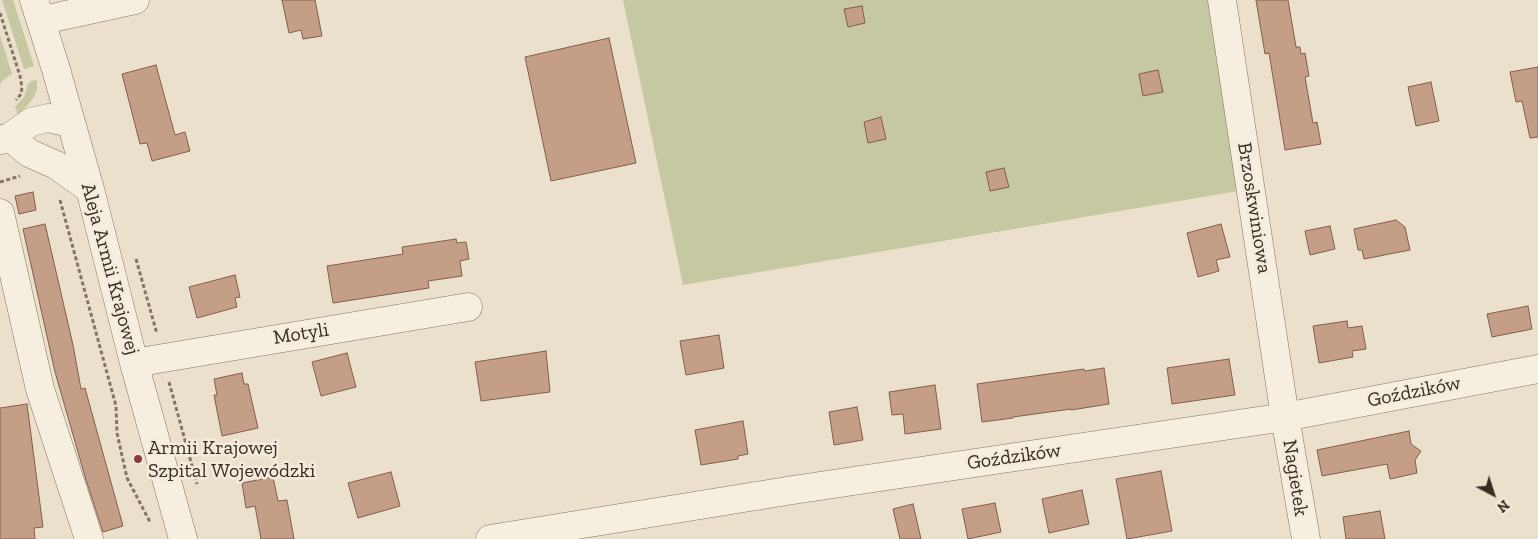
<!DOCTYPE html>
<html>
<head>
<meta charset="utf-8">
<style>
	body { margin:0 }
	#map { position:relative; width:1538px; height:539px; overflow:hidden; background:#ebe0cc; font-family:"Zilla Slab",serif }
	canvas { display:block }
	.north { position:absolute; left:1468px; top:469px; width:50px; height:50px; -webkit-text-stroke:4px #f3ebdb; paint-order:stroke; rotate:140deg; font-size:14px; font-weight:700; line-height:20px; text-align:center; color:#392d23 }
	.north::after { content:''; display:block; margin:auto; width:18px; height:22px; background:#392d23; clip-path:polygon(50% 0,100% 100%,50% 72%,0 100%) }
</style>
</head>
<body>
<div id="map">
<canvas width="1538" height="539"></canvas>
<div class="north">N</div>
</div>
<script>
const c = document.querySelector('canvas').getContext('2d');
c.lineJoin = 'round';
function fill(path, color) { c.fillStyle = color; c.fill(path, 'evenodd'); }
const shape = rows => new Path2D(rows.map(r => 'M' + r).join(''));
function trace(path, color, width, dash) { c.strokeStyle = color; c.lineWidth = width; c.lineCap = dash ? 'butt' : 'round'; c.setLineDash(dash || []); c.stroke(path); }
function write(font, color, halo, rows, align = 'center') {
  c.font = font + ' "Zilla Slab",serif'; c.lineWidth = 5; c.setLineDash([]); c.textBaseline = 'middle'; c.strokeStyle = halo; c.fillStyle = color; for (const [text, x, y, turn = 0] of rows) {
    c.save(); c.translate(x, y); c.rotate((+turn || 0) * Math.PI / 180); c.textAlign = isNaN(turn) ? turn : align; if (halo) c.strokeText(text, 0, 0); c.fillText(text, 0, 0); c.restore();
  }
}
const green = shape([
	[2,0,13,0,34,66,24,69],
	[623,0,1212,0,1244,190,683,285],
	[0,35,12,74,3,80,0,84],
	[37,80,37,90,34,97,27,106,18,114,15,107,24,97,28,84,31,81]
]);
const building = shape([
	[282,0,315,0,322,36,303,39,301,30,289,33,282,0],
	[1256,0,1288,0,1296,47,1300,47,1301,54,1305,53,1309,76,1305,77,1313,123,1317,122,1321,144,1285,150,1269,53,1265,54,1256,0],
	[862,6,865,23,848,27,844,9,862,6],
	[609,38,636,163,551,181,525,57,609,38],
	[156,65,175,135,185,132,190,151,152,161,147,143,140,144,122,74,156,65],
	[1538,67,1538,137,1530,138,1522,101,1516,102,1510,72,1538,67],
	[1158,70,1163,92,1143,96,1139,74,1158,70],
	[1431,82,1439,121,1416,126,1408,87,1431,82],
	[881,117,886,139,868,143,864,122,881,117],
	[1004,168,1009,187,990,191,986,172,1004,168],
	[33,192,36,210,19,214,15,196,33,192],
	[1396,220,1405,227,1410,250,1364,259,1362,250,1358,250,1354,229,1396,220],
	[45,224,73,345,81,389,85,388,123,526,103,532,86,480,55,372,23,229,45,224],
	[1221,224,1230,257,1216,260,1219,271,1198,277,1187,233,1221,224],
	[1330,226,1335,249,1310,255,1305,231,1330,226],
	[456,239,457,243,466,242,469,259,460,261,462,276,428,281,429,288,333,303,327,266,403,254,402,247,456,239],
	[235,275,240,297,235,298,237,307,197,318,189,287,235,275],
	[1528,306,1532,329,1492,337,1487,314,1528,306],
	[1347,321,1348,328,1362,326,1366,349,1352,351,1353,357,1319,363,1313,326,1347,321],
	[719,335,724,368,686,375,680,341,719,335],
	[546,351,550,392,481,401,475,362,546,351],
	[347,353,356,387,321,396,312,362,347,353],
	[1229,359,1235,395,1172,404,1167,368,1229,359],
	[1104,368,1109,404,1071,410,1071,409,1013,417,1013,418,982,422,977,384,1084,369,1085,371,1104,368],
	[242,373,244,384,248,384,258,428,222,436,214,395,217,395,214,379,242,373],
	[935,385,941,429,905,434,903,414,892,415,889,392,935,385],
	[27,404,43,527,34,528,35,539,0,539,0,408,27,404],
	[857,407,863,440,834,445,829,412,857,407],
	[743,421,748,454,738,456,738,459,701,465,695,430,743,421],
	[1409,431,1411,444,1421,451,1415,460,1417,473,1390,479,1387,464,1322,476,1317,450,1409,431],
	[1161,471,1172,531,1127,539,1116,479,1161,471],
	[391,472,400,506,358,518,348,483,391,472],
	[273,477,278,501,287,500,294,539,261,539,255,506,246,508,242,483,273,477],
	[1082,490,1089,524,1049,533,1042,499,1082,490],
	[995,503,1001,532,968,539,962,509,995,503],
	[913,504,921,539,900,539,893,509,913,504],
	[1380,511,1385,539,1346,539,1343,517,1380,511]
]);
const path = shape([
	[0,13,20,76,22,87,21,94,16,100],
	[0,182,20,176],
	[60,200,116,406,117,433,127,478,150,522],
	[136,259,157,334],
	[169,382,197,484]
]);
const minor = shape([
	[34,0,55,66,90,189,134,363,183,539],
	[1222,0,1285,417,1306,539],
	[41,21,61,16,135,0],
	[10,137,29,153,56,165,90,189],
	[0,140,10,137,31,122,48,118,71,123],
	[0,213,40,389,89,539],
	[134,363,468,307],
	[490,539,793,490,1285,417,1538,369]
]);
const markers = [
	[138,459,5,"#8f383d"]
];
const streetNames = [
	["Brzoskwiniowa",1254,208,81],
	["Aleja Armii Krajowej",110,269,75],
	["Motyli",301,334,-9],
	["Goździków",1414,392,-11],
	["Goździków",1014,457,-8],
	["Nagietek",1295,478,81]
];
const poiNames = [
	["Armii Krajowej",148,448],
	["Szpital Wojewódzki",148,471]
];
fill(green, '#c6c8a1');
fill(building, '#c59e87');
trace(building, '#835e4a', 1);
trace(minor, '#877462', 29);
trace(path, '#877462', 3, [4, 2.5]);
trace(minor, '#f6eedf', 28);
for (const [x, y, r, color] of markers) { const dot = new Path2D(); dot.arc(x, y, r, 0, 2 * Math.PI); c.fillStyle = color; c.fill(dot); trace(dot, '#f3ebdb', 2); }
write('20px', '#392d23', '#f3ebdb', streetNames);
write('20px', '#392d23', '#f3ebdb', poiNames, 'left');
</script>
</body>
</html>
